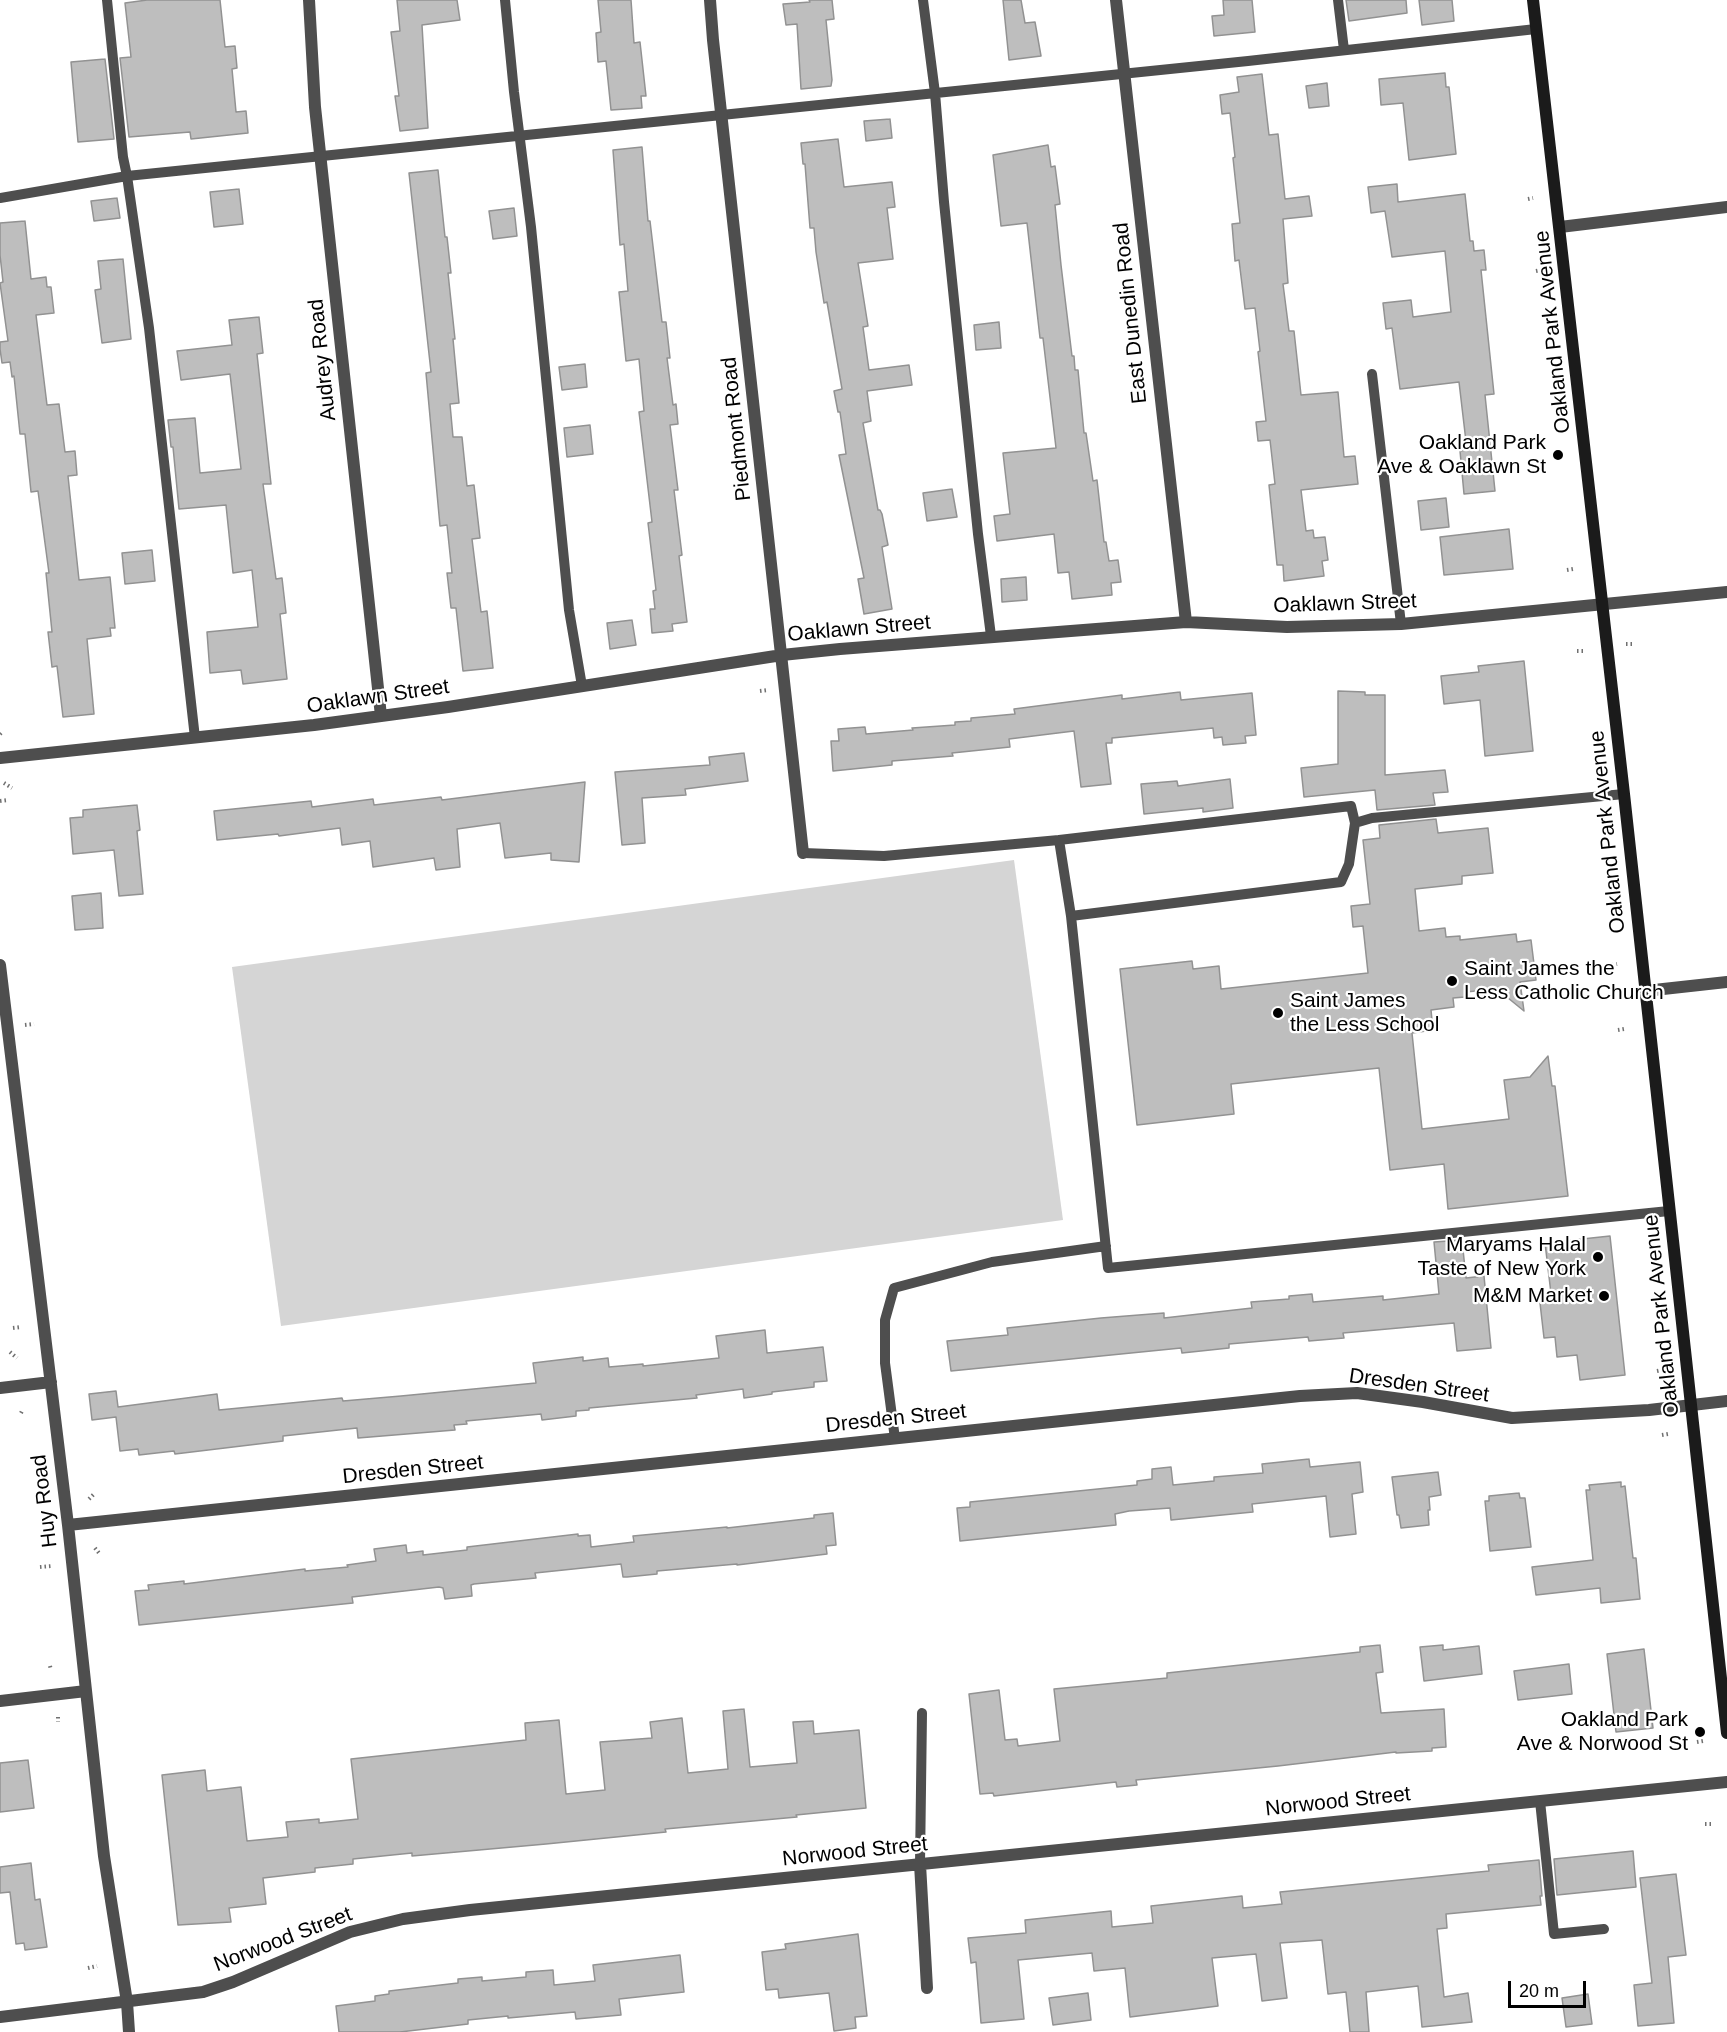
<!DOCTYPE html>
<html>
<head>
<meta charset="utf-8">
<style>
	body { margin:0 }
	#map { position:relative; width:1727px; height:2032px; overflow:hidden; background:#fff; font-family:Helvetica,sans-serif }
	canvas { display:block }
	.scale { position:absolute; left:1508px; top:1981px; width:78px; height:27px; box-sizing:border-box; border:3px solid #000; border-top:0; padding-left:8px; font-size:18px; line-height:21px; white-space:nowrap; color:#000; -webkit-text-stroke:4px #fff; paint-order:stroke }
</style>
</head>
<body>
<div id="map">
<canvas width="1727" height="2032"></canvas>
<div class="scale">20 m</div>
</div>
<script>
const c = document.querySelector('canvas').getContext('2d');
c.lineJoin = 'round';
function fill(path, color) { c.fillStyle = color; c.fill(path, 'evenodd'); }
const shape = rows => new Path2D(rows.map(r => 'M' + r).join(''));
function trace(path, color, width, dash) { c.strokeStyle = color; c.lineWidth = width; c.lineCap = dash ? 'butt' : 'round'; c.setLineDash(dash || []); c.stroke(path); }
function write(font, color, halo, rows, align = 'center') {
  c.font = font + ' Helvetica,sans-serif'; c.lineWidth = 4.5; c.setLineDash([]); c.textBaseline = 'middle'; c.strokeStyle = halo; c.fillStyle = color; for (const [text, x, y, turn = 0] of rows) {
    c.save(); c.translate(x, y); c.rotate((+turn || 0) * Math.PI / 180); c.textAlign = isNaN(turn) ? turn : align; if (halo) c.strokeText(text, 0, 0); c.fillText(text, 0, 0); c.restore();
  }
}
const green = shape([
	[1014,860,1063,1220,281,1326,232,967]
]);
const building = shape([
	[147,0,220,0,225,47,235,46,237,68,232,69,236,112,246,111,248,133,191,139,190,132,129,137,120,58,131,57,125,3,147,0],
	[397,0,457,0,460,20,422,25,428,128,400,131,395,96,399,96,391,32,400,31,397,0],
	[598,0,631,0,634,43,640,42,646,96,641,96,642,108,611,110,606,61,598,62,596,33,601,32,598,0],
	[809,0,832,0,834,19,826,20,832,80,831,86,801,89,797,24,786,25,783,4,810,2,809,0],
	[1003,0,1021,0,1025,23,1035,22,1041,56,1009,60,1003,0],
	[1223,0,1252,0,1255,32,1214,36,1212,16,1224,15,1223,0],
	[1346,0,1406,0,1407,13,1349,21,1346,0],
	[1419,0,1452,0,1454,21,1422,25,1419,0],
	[105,59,114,139,78,142,71,62,105,59],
	[1445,73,1446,87,1449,87,1456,154,1409,160,1403,103,1381,105,1379,79,1445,73],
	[1262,74,1269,135,1278,134,1285,199,1309,196,1312,216,1283,219,1288,283,1283,284,1289,331,1294,331,1301,395,1338,392,1344,457,1355,456,1358,484,1301,490,1306,531,1313,530,1314,538,1325,537,1328,560,1322,561,1324,576,1284,581,1283,565,1277,565,1274,534,1269,485,1275,484,1270,440,1258,441,1256,422,1266,421,1258,352,1260,351,1255,308,1245,309,1239,260,1235,261,1232,224,1240,223,1233,158,1235,157,1230,113,1222,114,1220,95,1239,92,1237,77,1262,74],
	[1327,83,1329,106,1309,108,1306,86,1327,83],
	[890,119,892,138,866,141,864,121,890,119],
	[838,139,844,187,892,182,895,207,887,208,893,259,858,263,868,326,863,327,869,370,909,365,912,385,867,391,871,421,863,423,878,510,880,510,882,514,888,545,882,547,892,609,864,614,858,579,864,578,839,455,846,454,840,412,838,412,834,391,842,389,827,302,824,303,816,252,814,228,810,228,805,164,803,164,801,143,838,139],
	[1048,145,1051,167,1055,166,1060,204,1055,205,1061,265,1072,356,1074,356,1075,370,1078,370,1084,433,1086,433,1093,481,1097,480,1104,542,1106,542,1109,561,1118,560,1121,582,1111,583,1112,595,1072,599,1069,572,1058,573,1054,534,997,541,994,516,1010,514,1003,453,1056,448,1043,338,1040,338,1027,223,1001,226,993,155,1048,145],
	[642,147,648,221,650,221,662,322,666,322,670,358,667,358,673,405,676,404,678,424,670,425,678,490,674,490,682,555,679,556,687,622,672,624,673,631,652,633,650,609,655,609,653,591,656,590,648,523,652,522,639,412,644,411,639,359,626,361,619,292,628,291,624,244,620,245,613,150,642,147],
	[438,170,445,237,447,237,451,273,448,273,455,339,453,339,459,403,450,404,453,437,462,437,467,486,474,485,480,538,472,539,481,612,487,611,493,668,463,671,456,608,451,608,447,573,452,573,447,525,440,526,426,373,431,372,409,173,438,170],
	[1397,184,1398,202,1465,194,1470,241,1473,241,1474,251,1484,250,1486,270,1481,270,1494,394,1485,395,1495,491,1464,494,1460,451,1467,450,1459,382,1400,389,1392,328,1386,329,1383,303,1411,300,1413,317,1451,312,1445,251,1392,257,1385,211,1371,213,1368,187,1397,184],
	[239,189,243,224,214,227,210,192,239,189],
	[117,198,120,218,94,221,91,201,117,198],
	[514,208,517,236,493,239,489,211,514,208],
	[25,221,31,279,46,277,47,287,51,287,54,313,36,315,47,405,59,404,65,452,75,451,77,475,68,476,79,580,110,577,115,628,110,628,111,636,87,639,94,714,63,717,57,666,52,667,48,632,52,632,46,573,49,573,38,491,31,492,25,434,20,434,14,376,12,377,10,362,2,363,0,349,0,342,8,341,0,283,3,282,0,255,0,223,25,221],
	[123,259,131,339,102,343,95,290,101,289,98,261,123,259],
	[259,317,263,353,257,354,271,484,263,484,276,579,282,578,286,613,280,614,287,679,243,684,241,670,210,673,207,632,258,627,252,570,233,573,226,505,179,509,173,447,171,447,168,420,195,418,200,473,241,469,230,374,181,380,177,351,232,345,229,320,259,317],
	[999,322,1001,348,976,350,974,325,999,322],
	[585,364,587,387,562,390,559,367,585,364],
	[590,425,593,454,567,457,564,428,590,425],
	[952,489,957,517,927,521,923,493,952,489],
	[1446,498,1449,527,1421,530,1418,501,1446,498],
	[1509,529,1513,569,1444,575,1440,537,1509,529],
	[152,550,155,581,125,584,122,553,152,550],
	[1026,577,1027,600,1002,602,1001,579,1026,577],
	[632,620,636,645,610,649,607,623,632,620],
	[1524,661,1533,751,1485,756,1480,700,1444,704,1441,676,1479,672,1478,666,1524,661],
	[1338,691,1365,692,1365,695,1385,695,1385,775,1445,770,1448,792,1433,793,1435,805,1377,810,1375,790,1304,797,1301,768,1338,764,1338,691],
	[1180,692,1181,700,1252,693,1256,735,1245,736,1246,743,1223,745,1222,737,1214,738,1213,728,1112,738,1112,743,1106,743,1111,784,1081,787,1074,731,1009,739,1010,747,952,753,953,756,892,761,892,765,833,771,831,741,839,741,838,729,865,727,866,734,913,730,912,728,955,725,955,722,971,721,971,718,1015,714,1014,709,1122,695,1122,699,1180,692],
	[744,753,748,781,685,789,686,795,642,798,645,843,622,845,615,772,710,765,709,757,744,753],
	[1230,779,1233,808,1203,812,1203,808,1144,814,1141,784,1177,781,1178,786,1230,779],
	[585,782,579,862,551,860,551,853,505,858,500,823,457,829,460,867,436,870,434,858,373,867,370,841,342,845,340,828,279,836,278,834,217,840,214,811,311,801,312,807,373,799,374,805,441,797,442,800,585,782],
	[137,805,140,830,137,831,143,894,119,896,114,850,73,854,70,818,83,817,83,810,137,805],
	[1436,819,1438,833,1488,828,1493,873,1462,876,1462,884,1415,889,1419,931,1445,928,1446,937,1460,936,1460,940,1516,934,1517,942,1531,940,1536,980,1520,982,1524,1011,1497,989,1465,992,1465,997,1453,998,1454,1007,1431,1010,1433,1030,1412,1033,1422,1129,1509,1119,1504,1080,1530,1077,1548,1056,1552,1086,1555,1086,1568,1196,1448,1209,1444,1164,1390,1170,1379,1068,1231,1084,1234,1114,1137,1125,1120,969,1192,961,1193,969,1219,966,1221,989,1368,973,1363,926,1353,927,1351,906,1370,904,1363,840,1380,838,1379,825,1436,819],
	[101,893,103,928,75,930,72,896,101,893],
	[1610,1236,1625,1375,1580,1380,1577,1355,1557,1357,1555,1337,1544,1338,1540,1303,1552,1302,1545,1243,1610,1236],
	[1462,1240,1466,1278,1484,1276,1491,1348,1457,1351,1454,1323,1343,1333,1344,1338,1309,1341,1308,1337,1229,1344,1229,1348,1182,1353,1181,1348,951,1371,947,1341,1008,1335,1007,1328,1101,1318,1164,1313,1164,1318,1252,1308,1251,1302,1289,1299,1289,1296,1312,1294,1313,1302,1383,1296,1383,1300,1439,1294,1434,1242,1462,1240],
	[765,1330,767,1353,823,1347,827,1381,814,1382,814,1387,772,1392,772,1394,744,1398,743,1389,696,1395,697,1398,589,1408,589,1410,576,1411,576,1416,542,1420,541,1414,466,1421,467,1424,454,1425,455,1430,358,1438,357,1428,283,1436,283,1441,175,1454,174,1451,139,1455,138,1449,120,1451,116,1417,92,1420,89,1394,116,1391,118,1407,217,1394,219,1410,342,1398,343,1401,401,1396,536,1383,533,1363,583,1357,583,1361,608,1358,609,1367,643,1364,643,1366,719,1358,716,1336,765,1330],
	[1309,1459,1310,1467,1360,1462,1363,1492,1352,1494,1356,1534,1330,1537,1326,1496,1252,1504,1253,1512,1171,1520,1170,1508,1129,1511,1115,1514,1116,1525,960,1541,957,1508,970,1507,970,1502,1137,1485,1137,1481,1152,1479,1152,1469,1171,1467,1173,1485,1214,1481,1214,1477,1263,1473,1262,1464,1309,1459],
	[1438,1472,1441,1495,1429,1497,1430,1510,1428,1510,1429,1525,1401,1528,1399,1515,1397,1515,1392,1477,1438,1472],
	[1621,1482,1621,1487,1625,1486,1633,1558,1636,1558,1640,1599,1601,1603,1600,1588,1536,1595,1532,1567,1593,1560,1586,1490,1590,1490,1589,1485,1621,1482],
	[1519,1493,1520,1498,1525,1498,1531,1547,1490,1551,1485,1501,1489,1501,1489,1496,1519,1493],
	[833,1513,836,1545,826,1546,827,1554,737,1565,737,1564,657,1571,657,1574,627,1577,623,1577,621,1564,535,1573,536,1578,474,1584,471,1585,472,1596,445,1599,443,1588,439,1587,352,1597,353,1603,139,1625,135,1591,149,1590,148,1585,184,1581,184,1584,305,1569,305,1571,348,1567,347,1565,376,1561,374,1549,406,1545,407,1553,423,1551,423,1555,467,1550,467,1547,578,1534,578,1536,590,1535,591,1547,634,1542,633,1536,727,1527,727,1528,814,1518,814,1515,833,1513],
	[1380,1645,1383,1672,1376,1673,1381,1713,1444,1709,1446,1747,1432,1748,1432,1751,1396,1753,1396,1752,1278,1766,1136,1780,1137,1785,1117,1787,1116,1782,994,1796,993,1793,980,1794,969,1694,999,1690,1005,1740,1017,1739,1018,1746,1060,1741,1054,1689,1167,1678,1167,1673,1360,1652,1360,1647,1380,1645],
	[1443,1645,1443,1650,1479,1646,1482,1674,1424,1681,1420,1647,1443,1645],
	[1644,1649,1653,1728,1616,1732,1607,1654,1644,1649],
	[1569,1664,1572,1694,1518,1700,1514,1671,1569,1664],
	[744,1709,750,1767,797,1763,793,1722,813,1721,814,1734,859,1730,866,1808,796,1815,797,1817,665,1829,666,1832,546,1844,412,1856,412,1853,353,1859,353,1864,315,1868,315,1872,263,1878,266,1904,229,1908,231,1922,178,1925,162,1775,205,1770,207,1791,241,1787,247,1841,288,1837,286,1822,319,1819,319,1823,358,1819,351,1759,526,1740,525,1723,559,1720,566,1794,605,1790,600,1742,652,1738,650,1722,682,1718,688,1773,728,1769,723,1711,744,1709],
	[28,1760,34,1808,0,1812,0,1763,28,1760],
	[1633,1851,1636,1887,1557,1895,1554,1859,1633,1851],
	[1539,1860,1542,1896,1540,1896,1541,1905,1446,1914,1447,1928,1437,1929,1444,1997,1468,1993,1472,2022,1422,2027,1418,1986,1366,1992,1369,2032,1350,2032,1346,1992,1328,1994,1322,1940,1280,1943,1287,1998,1262,2001,1256,1954,1212,1958,1218,2006,1130,2017,1125,1968,1094,1971,1092,1953,1018,1960,1024,2019,981,2023,976,1962,971,1963,968,1938,1026,1933,1025,1920,1111,1911,1112,1927,1153,1923,1151,1906,1242,1896,1243,1908,1282,1904,1280,1892,1489,1871,1488,1865,1539,1860],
	[31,1863,35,1900,40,1899,47,1947,25,1950,24,1943,16,1944,10,1892,0,1893,0,1867,31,1863],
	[1676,1874,1686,1955,1668,1957,1674,2023,1638,2026,1634,1985,1652,1983,1640,1878,1676,1874],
	[858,1934,867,2016,855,2017,856,2028,834,2031,829,1993,779,1998,778,1989,766,1990,762,1952,786,1949,785,1944,858,1934],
	[680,1955,684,1992,619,1999,621,2015,576,2019,575,2012,508,2018,508,2016,468,2020,468,2024,400,2032,339,2032,336,2006,375,2001,375,1996,389,1994,389,1991,458,1983,458,1979,482,1977,482,1981,526,1977,526,1972,553,1970,554,1985,595,1981,593,1965,680,1955],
	[1088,1993,1091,2020,1053,2025,1049,1998,1088,1993],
	[1588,1994,1592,2024,1566,2027,1562,1998,1588,1994]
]);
const path = shape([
	[1528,199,1533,198],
	[1536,271,1541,270],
	[1567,570,1573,569],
	[1626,644,1632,644],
	[1577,651,1584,651],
	[760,691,768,690],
	[0,734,3,731],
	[4,783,12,788],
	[0,801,8,800],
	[1612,965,1617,964],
	[25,1025,34,1024],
	[1618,1030,1624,1029],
	[13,1328,21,1327],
	[10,1352,17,1358],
	[1657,1371,1662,1370],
	[21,1413,22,1411],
	[1662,1435,1668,1434],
	[89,1499,94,1494],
	[95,1548,99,1553],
	[40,1567,52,1566],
	[50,1666,51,1670],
	[58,1717,58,1722],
	[1697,1742,1703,1741],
	[1705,1824,1711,1824],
	[88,1968,97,1966]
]);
const lane = shape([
	[505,0,514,92,531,227,569,610,582,686],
	[923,0,935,93,944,202,978,534,991,636],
	[1338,0,1344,50],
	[0,198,127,176,123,157,107,0],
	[1372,374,1401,624],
	[195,738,149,328,127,176,1248,61,1536,29],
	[1624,794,1372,818,1355,823,1349,864,1341,882,1071,916,1108,1268,1669,1211],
	[1059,840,1071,916],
	[803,853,884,856,1059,840,1351,806,1355,823],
	[895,1439,885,1363,885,1320,894,1288,992,1262,1106,1246],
	[1540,1801,1554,1934,1604,1929],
	[920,1864,922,1713]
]);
const street = shape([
	[309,0,315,107,381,716],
	[710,0,713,40,803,853],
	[1116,0,1186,622],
	[1560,227,1727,207],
	[0,758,314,725,448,707,782,655,840,649,1186,622,1287,627,1401,624,1727,592],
	[0,965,68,1525,104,1856,127,2002,129,2032],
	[1645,991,1727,982],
	[0,1388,51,1382],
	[68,1525,1300,1396,1357,1393,1423,1402,1512,1418,1649,1410,1727,1401],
	[0,1701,86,1691],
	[920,1864,927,1988],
	[0,2017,203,1992,233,1982,350,1932,403,1919,470,1910,1727,1782]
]);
const secondary = shape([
	[1533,0,1624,794,1727,1733]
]);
const markers = [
	[1558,455,6,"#000"],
	[1452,981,6,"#000"],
	[1278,1013,6,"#000"],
	[1598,1257,6,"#000"],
	[1604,1296,6,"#000"],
	[1700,1732,6,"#000"]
];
const streetNames = [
	["East Dunedin Road",1131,313,-96],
	["Oakland Park Avenue",1553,332,-96],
	["Audrey Road",323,360,-96],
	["Piedmont Road",737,429,-96],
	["Oaklawn Street",1345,604,-2],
	["Oaklawn Street",859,629,-5],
	["Oaklawn Street",378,697,-8],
	["Oakland Park Avenue",1608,832,-96],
	["Oakland Park Avenue",1662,1316,-96],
	["Dresden Street",1419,1386,8],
	["Dresden Street",896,1419,-6],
	["Dresden Street",413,1470,-6],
	["Huy Road",45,1501,-97],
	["Norwood Street",1338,1802,-6],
	["Norwood Street",855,1852,-6],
	["Norwood Street",283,1940,-21]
];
const poiNames = [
	["Oakland Park",1546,443],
	["Ave & Oaklawn St",1546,467],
	["Saint James the",1464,969,"left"],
	["Less Catholic Church",1464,993,"left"],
	["Saint James",1290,1001,"left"],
	["the Less School",1290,1025,"left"],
	["Maryams Halal",1586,1245],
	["Taste of New York",1586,1269],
	["M&M Market",1592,1296],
	["Oakland Park",1688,1720],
	["Ave & Norwood St",1688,1744]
];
fill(green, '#d5d5d5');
fill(building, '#bebebe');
trace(building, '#929292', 1.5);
trace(path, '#707070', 4, [1.5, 3]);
trace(lane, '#4e4e4e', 10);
trace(street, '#4e4e4e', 12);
trace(secondary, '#1b1b1b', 12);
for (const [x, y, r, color] of markers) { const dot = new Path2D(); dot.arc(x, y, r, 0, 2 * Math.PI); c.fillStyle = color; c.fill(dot); trace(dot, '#fff', 2); }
write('21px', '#000', '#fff', streetNames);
write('21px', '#000', '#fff', poiNames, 'right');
</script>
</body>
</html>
